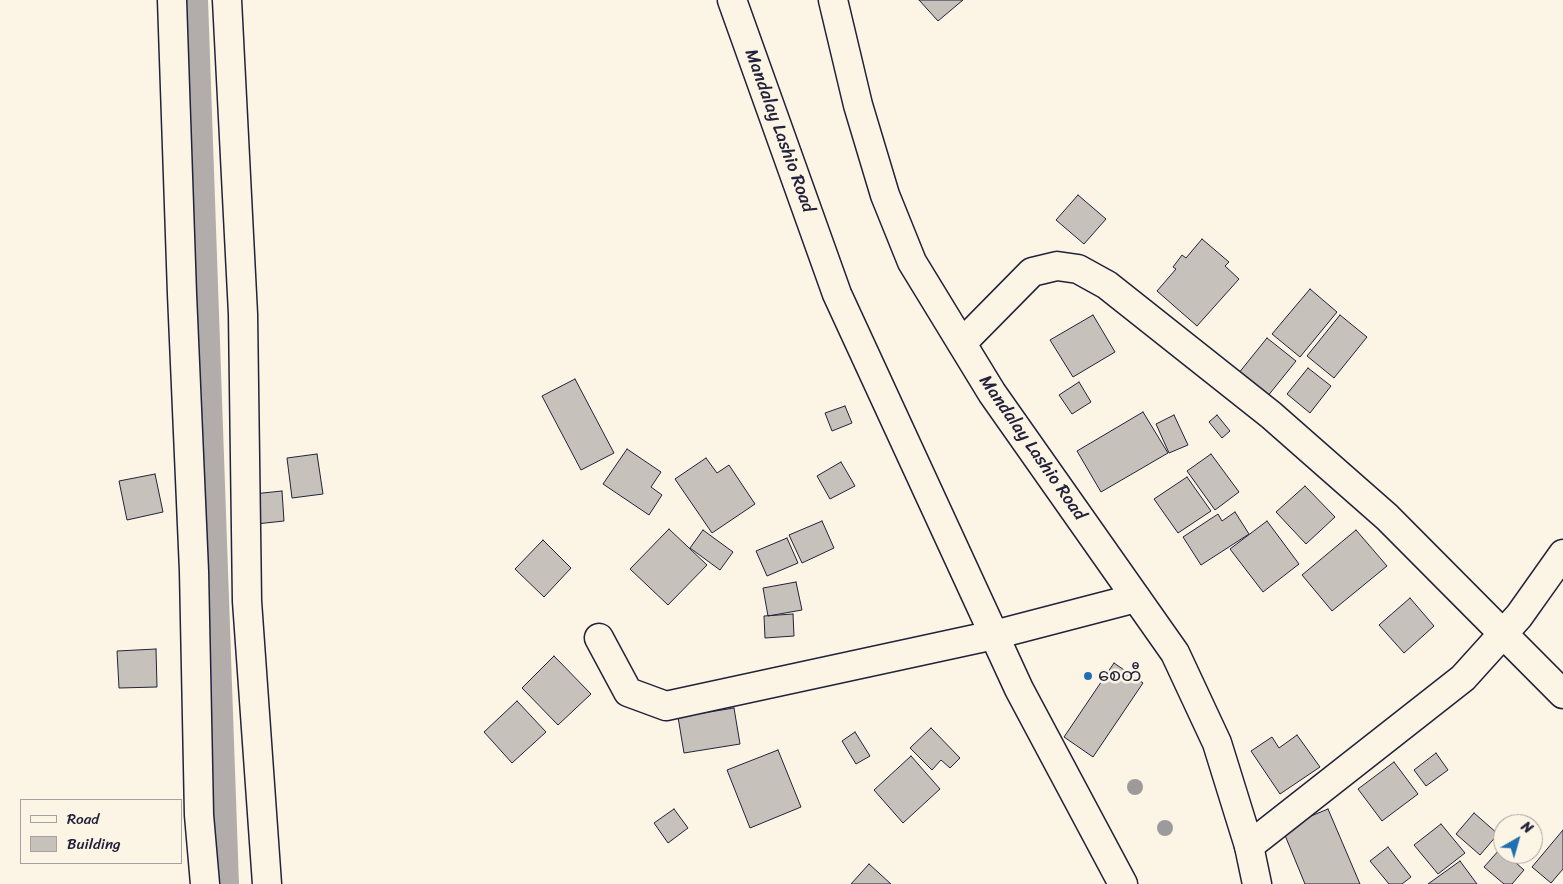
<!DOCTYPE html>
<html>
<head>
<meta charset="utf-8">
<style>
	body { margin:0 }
	#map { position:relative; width:1563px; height:884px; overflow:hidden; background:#fcf5e5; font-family:Sriracha,sans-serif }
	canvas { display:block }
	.legend { position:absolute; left:20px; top:799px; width:162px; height:65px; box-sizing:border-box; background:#fcf5e5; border:1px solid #a5a1a1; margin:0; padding:6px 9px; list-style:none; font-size:15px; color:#22223b }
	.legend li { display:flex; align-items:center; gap:10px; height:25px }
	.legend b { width:25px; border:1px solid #a5a1a1 }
	.north { position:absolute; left:1493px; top:814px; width:50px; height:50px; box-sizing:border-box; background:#fcf5e5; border:1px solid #a5a1a1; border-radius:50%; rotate:38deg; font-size:14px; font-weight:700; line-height:20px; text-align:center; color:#22223b }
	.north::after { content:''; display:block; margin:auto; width:18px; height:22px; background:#1f6fb2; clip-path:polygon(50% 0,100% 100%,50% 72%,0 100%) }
</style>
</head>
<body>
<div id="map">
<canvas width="1563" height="884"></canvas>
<ul class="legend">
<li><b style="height:6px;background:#fcf5e5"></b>Road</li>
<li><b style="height:14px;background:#c6c1bb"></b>Building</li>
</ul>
<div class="north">N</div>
</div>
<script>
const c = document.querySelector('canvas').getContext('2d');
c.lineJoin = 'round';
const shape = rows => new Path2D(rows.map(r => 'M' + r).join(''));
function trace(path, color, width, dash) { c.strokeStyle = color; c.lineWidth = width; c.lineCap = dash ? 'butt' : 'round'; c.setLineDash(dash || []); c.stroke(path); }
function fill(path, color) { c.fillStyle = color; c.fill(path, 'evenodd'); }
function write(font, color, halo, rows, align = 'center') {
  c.font = font + ' Sriracha,"Noto Sans Myanmar",sans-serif'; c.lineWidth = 5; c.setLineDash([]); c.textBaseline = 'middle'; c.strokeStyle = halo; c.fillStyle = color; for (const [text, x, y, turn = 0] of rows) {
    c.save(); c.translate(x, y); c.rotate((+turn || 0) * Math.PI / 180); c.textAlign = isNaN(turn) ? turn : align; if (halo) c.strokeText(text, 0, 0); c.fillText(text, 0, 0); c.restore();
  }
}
const canal = shape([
	[193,0,224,884]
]);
const building = shape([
	[919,0,963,0,938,21,919,0],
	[1078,195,1106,219,1084,244,1056,220,1078,195],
	[1202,239,1229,262,1225,266,1239,279,1197,326,1157,291,1176,269,1173,267,1182,255,1186,258,1202,239],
	[1310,289,1337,312,1300,357,1272,334,1310,289],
	[1093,315,1115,352,1073,377,1050,340,1093,315],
	[1340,315,1367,337,1334,378,1307,356,1340,315],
	[1267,338,1296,361,1267,397,1238,374,1267,338],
	[1308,368,1331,386,1310,413,1287,394,1308,368],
	[575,379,614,453,581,470,542,396,575,379],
	[1079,382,1091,402,1072,414,1059,395,1079,382],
	[845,406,852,423,832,431,825,413,845,406],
	[1143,412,1168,453,1101,492,1077,451,1143,412],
	[1174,415,1188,445,1169,453,1156,424,1174,415],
	[1217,415,1230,431,1222,438,1209,422,1217,415],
	[627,449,661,472,651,487,662,495,649,515,603,484,627,449],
	[317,454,323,494,292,498,287,458,317,454],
	[1211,454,1239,492,1215,510,1187,471,1211,454],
	[706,458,717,473,729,465,755,504,712,533,675,479,706,458],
	[841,462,855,486,830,499,817,476,841,462],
	[155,474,163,512,127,520,119,481,155,474],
	[1187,477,1211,511,1178,533,1154,499,1187,477],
	[1305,486,1335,517,1306,544,1276,512,1305,486],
	[282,491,284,521,256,524,253,494,282,491],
	[1235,512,1249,534,1201,565,1183,537,1218,514,1222,521,1235,512],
	[822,521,834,548,802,563,789,535,822,521],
	[1267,521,1299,564,1263,592,1230,549,1267,521],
	[669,529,707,565,668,605,630,569,669,529],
	[703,530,733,552,720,570,690,548,703,530],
	[1356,530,1387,566,1332,611,1302,575,1356,530],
	[787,538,798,563,767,576,756,551,787,538],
	[543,540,571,568,544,597,515,569,543,540],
	[796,582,802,610,768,616,763,588,796,582],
	[1410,598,1434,626,1404,653,1379,625,1410,598],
	[793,614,794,636,765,638,764,616,793,614],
	[156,649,157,687,119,688,117,651,156,649],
	[554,656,591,694,558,725,522,688,554,656],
	[1114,663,1143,683,1093,757,1064,737,1114,663],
	[517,701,546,732,512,763,484,732,517,701],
	[734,708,740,744,684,753,678,717,734,708],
	[931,728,960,758,950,768,941,760,932,770,910,748,931,728],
	[855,732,870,756,856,764,842,741,855,732],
	[1297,735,1320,767,1280,794,1251,751,1272,737,1279,748,1297,735],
	[778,750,801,807,750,828,727,770,778,750],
	[1436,753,1448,770,1426,786,1414,770,1436,753],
	[911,756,940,789,903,823,874,790,911,756],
	[1394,762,1418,794,1382,821,1358,789,1394,762],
	[674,809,688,828,668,843,654,823,674,809],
	[1328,809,1360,884,1305,884,1282,828,1328,809],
	[1474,813,1498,834,1480,855,1456,834,1474,813],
	[1441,824,1465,853,1438,874,1414,845,1441,824],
	[1563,830,1563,869,1551,883,1532,867,1563,830],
	[1388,847,1411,877,1402,884,1389,884,1370,861,1388,847],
	[1500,849,1503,852,1503,854,1506,854,1524,870,1512,884,1504,884,1484,867,1500,849],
	[1460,861,1477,884,1428,884,1460,861],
	[869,864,891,884,851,884,869,864]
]);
const minor = shape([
	[172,0,182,294,194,571,199,815,205,884],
	[227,0,243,314,247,601,267,884],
	[962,343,1032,272,1057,266,1078,269,1107,285,1271,415,1387,517,1563,694],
	[599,638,628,692,666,706,994,635,1136,598],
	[1249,846,1463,678,1519,616,1563,554]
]);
const highway = shape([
	[732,0,837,294,1019,689,1123,884],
	[833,0,858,105,885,195,912,262,992,393,1175,653,1217,743,1249,846,1257,884]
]);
const trees = [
	[1135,787],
	[1165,828]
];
const markers = [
	[1088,676,5,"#1f6fb2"]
];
const streetNames = [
	["Mandalay Lashio Road",779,131,70],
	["Mandalay Lashio Road",1032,448,55]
];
const poiNames = [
	["စေတီ",1098,676]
];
trace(canal, '#b2adab', 30);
fill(building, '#c6c1bb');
trace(building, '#22223b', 1);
trace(minor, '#22223b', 31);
trace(highway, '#22223b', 31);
trace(minor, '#fcf5e5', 28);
trace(highway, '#fcf5e5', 28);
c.fillStyle = '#9d9a9b';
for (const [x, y] of trees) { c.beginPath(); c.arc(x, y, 8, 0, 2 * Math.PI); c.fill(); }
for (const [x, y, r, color] of markers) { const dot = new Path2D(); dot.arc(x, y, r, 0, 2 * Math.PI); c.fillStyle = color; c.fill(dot); trace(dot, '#fcf5e5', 2); }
write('18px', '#22223b', '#fcf5e5', streetNames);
write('18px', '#22223b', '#fcf5e5', poiNames, 'left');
</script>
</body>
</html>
